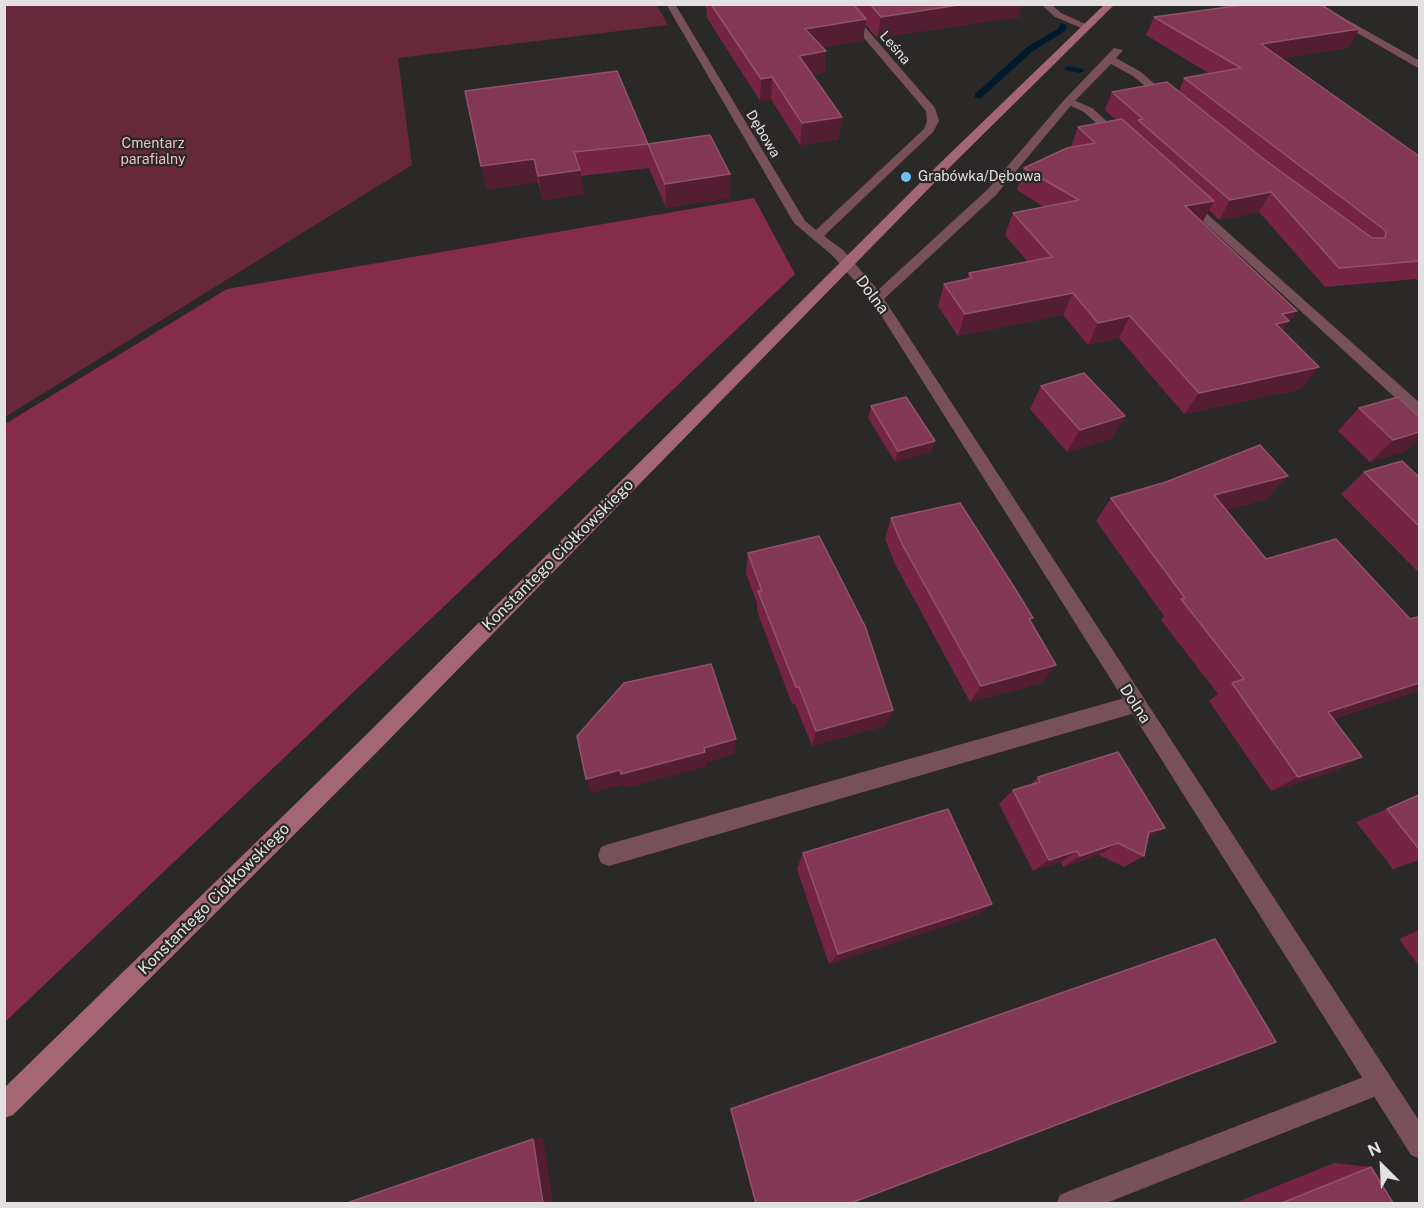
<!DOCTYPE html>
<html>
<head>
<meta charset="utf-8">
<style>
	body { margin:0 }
	#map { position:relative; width:1424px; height:1208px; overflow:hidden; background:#2b2828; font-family:"Public Sans",sans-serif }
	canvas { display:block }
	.frame { position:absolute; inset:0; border:6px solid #e2e0e0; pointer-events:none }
	.north { position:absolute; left:1352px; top:1136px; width:60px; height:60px; -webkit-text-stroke:4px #2b2828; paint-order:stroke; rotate:336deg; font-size:16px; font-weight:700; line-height:24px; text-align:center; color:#e2e0e0 }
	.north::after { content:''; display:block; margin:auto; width:21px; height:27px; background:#e2e0e0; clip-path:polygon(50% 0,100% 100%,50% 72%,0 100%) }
</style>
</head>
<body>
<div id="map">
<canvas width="1424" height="1208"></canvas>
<div class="frame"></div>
<div class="north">N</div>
</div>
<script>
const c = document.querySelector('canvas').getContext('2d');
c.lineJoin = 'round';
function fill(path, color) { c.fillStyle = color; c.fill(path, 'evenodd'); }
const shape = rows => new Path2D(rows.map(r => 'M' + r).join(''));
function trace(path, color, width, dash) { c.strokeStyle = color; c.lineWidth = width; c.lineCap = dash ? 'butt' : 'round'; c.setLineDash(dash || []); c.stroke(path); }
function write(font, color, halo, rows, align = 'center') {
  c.font = font + ' "Public Sans",sans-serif'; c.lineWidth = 4.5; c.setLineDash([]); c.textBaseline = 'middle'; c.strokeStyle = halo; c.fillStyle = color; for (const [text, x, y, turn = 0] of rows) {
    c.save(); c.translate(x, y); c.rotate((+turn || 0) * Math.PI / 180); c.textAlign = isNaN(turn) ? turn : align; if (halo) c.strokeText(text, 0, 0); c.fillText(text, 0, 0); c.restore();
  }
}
const green = shape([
	[5,4,656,4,668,25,398,58,412,165,5,417]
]);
const forest = shape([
	[754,198,795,274,5,1022,5,424,227,289]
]);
const stream = shape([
	[1060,23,1067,25,1065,31,1033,51,981,98,975,98,975,94,1027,47,1059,28,1060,23],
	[1068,66,1083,69,1084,71,1080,73,1065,70,1064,68,1068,66]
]);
const lane = shape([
	[1069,98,1092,108,1123,136,1123,140,1115,140,1084,112,1065,103,1064,101,1069,98],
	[1188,197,1420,403,1420,417,1415,416,1184,204,1182,201,1188,197],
	[1135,695,1142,698,1145,704,1142,710,1135,713,609,866,601,863,598,855,601,847,609,844,1135,695],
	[1379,1071,1388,1074,1391,1083,1388,1092,1379,1095,1104,1204,1056,1204,1060,1195,1069,1191,1379,1071]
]);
const street = shape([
	[666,4,675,4,805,221,816,230,924,129,927,121,926,111,835,4,845,4,935,108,939,121,933,132,824,236,843,250,878,290,988,189,1065,99,1114,48,1123,50,1116,58,1141,72,1172,99,1163,101,1133,76,1111,64,1073,103,996,195,884,299,1420,1122,1420,1159,1411,1155,872,301,833,256,794,223,666,4],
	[1041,4,1051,4,1061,13,1092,27,1084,29,1055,17,1041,4],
	[1307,4,1319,4,1420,61,1420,69,1307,4]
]);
const secondary = shape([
	[1105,4,1115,4,945,172,379,750,13,1115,4,1118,4,1088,365,736,937,166,1105,4]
]);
const wall = shape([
	[703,4,1022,4,1019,17,877,38,865,24,863,41,823,47,826,51,824,73,812,75,839,139,800,145,771,99,760,101,707,18,707,10],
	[1219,4,1320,4,1359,29,1348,48,1281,58,1419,156,1419,282,1416,279,1325,287,1259,212,1219,220,1209,210,1202,222,1297,311,1282,330,1302,389,1184,414,1119,338,1088,345,1063,315,958,336,938,306,944,284,967,279,969,273,1028,262,1005,235,1013,213,1044,207,1017,190,1024,168,1071,147,1078,127,1116,120,1105,110,1112,92,1179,91,1184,78,1210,74,1146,35,1154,17,1223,8,1219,5],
	[1411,4,1419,4,1419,9],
	[465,91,648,144,730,198,666,208,649,168,581,176,584,194,543,200,538,182,487,190],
	[1041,386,1125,416,1111,439,1067,452,1030,409],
	[871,406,935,441,931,452,895,462,868,418],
	[1359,408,1408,450,1370,462,1338,431],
	[1364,472,1419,477,1419,573,1341,494],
	[1111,498,1267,499,1225,510,1266,559,1410,619,1419,618,1419,691,1333,719,1362,757,1332,772,1271,791,1209,701,1218,694,1161,620,1164,616,1096,521],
	[891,518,1042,683,970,702,895,564,885,539],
	[748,553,893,710,885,726,812,746,795,704,792,704,757,611,757,603,746,573],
	[1038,777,1165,828,1148,838,1144,856,1124,867,1099,855,1063,867,1061,862,1033,871,999,804,1013,790,1030,785],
	[1419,795,1419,860,1393,869,1356,822],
	[803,853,973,917,829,964,797,869],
	[1419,930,1419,966,1399,939],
	[1215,939,1198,1071,851,1203,755,1203,730,1108,1191,947],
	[1334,1163,1371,1167,1393,1203,1235,1203]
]);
const shadedWall = shape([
	[965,4,1022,4,1019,17,877,38,881,17],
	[866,19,863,41,803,51,805,29],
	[1359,29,1348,48,1252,63,1261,44],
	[826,51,824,73,797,78,799,56],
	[772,77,771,99,760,101,761,79],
	[842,117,839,139,800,145,802,123],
	[534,159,538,182,487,190,481,166],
	[580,170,584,194,543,200,538,176],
	[730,174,730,198,666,208,665,184],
	[1271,192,1259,212,1219,220,1230,200],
	[1214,201,1202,223,1185,206],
	[1073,293,1063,315,958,336,965,314],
	[1297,311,1273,343,1261,346,1282,314],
	[1130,316,1119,338,1088,345,1098,323],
	[1319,367,1302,389,1184,414,1199,393],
	[1125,416,1111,439,1067,452,1080,430],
	[1419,432,1419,440,1408,450,1370,462,1393,440],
	[935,441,931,452,895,462,898,451],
	[1288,476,1267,499,1195,518,1214,495],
	[1056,665,1042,683,970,702,981,686],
	[1419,683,1419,691,1300,729,1328,712],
	[893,710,885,726,812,746,816,731],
	[736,739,735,754,706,763,706,767,625,788,624,784,592,793,586,779],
	[1362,757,1332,772,1271,791,1298,777],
	[1165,828,1144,840,1149,832],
	[1118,843,1099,855,1063,867,1080,856],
	[1077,851,1061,862,1033,871,1049,860],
	[992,904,973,917,829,964,838,954],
	[543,1137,553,1203,543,1203,533,1139]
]);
const building = shape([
	[711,4,853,4,866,19,805,29,826,51,799,56,842,117,802,123,772,77,761,79,711,4],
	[870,4,965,4,881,17,870,4],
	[1250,4,1320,4,1359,29,1261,44,1419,156,1419,261,1339,268,1271,192,1230,200,1138,120,1143,119,1112,92,1167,82,1265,160,1372,238,1385,238,1386,231,1184,78,1241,68,1154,17,1250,4],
	[617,71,648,144,710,135,730,174,665,184,648,144,574,152,580,170,538,176,534,159,481,166,465,91,617,71],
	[1122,119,1214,201,1185,206,1297,311,1282,314,1289,321,1276,324,1319,367,1199,393,1130,316,1098,323,1073,293,965,314,944,284,972,278,969,273,1052,257,1013,213,1079,200,1024,168,1067,148,1095,143,1078,127,1122,119],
	[1084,373,1125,416,1080,430,1041,386,1084,373],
	[906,397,935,441,898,451,871,406,906,397],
	[1398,397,1419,417,1419,432,1393,440,1359,408,1398,397],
	[1260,445,1288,476,1214,495,1266,559,1336,539,1410,619,1418,617,1419,618,1419,683,1328,712,1362,757,1298,777,1232,683,1244,679,1181,599,1185,598,1111,498,1166,482,1260,445],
	[1402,461,1419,477,1419,526,1364,472,1402,461],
	[960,503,1014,587,1033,618,1029,619,1056,665,981,686,902,544,891,518,960,503],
	[819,536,865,626,893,710,816,731,799,687,796,687,758,591,762,591,748,553,819,536],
	[711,664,736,739,704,748,705,752,621,774,620,770,586,779,577,736,624,683,711,664],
	[1118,752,1165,828,1149,832,1144,856,1118,843,1080,856,1077,851,1049,860,1013,790,1040,782,1038,777,1118,752],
	[1419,795,1419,849,1387,809,1419,795],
	[948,809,992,904,838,954,803,853,948,809],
	[1215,939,1276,1042,1198,1071,851,1203,756,1203,731,1109,1215,939],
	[533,1139,543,1203,347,1203,533,1139],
	[1371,1167,1393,1203,1282,1203,1371,1167]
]);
const markers = [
	[906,177,6,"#6cc3f2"]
];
const farStreetnames = [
	["Leśna",895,48,49],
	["Dębowa",763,134,59]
];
const farParknames = [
	["Cmentarz",153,144],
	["parafialny",153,160]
];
const farPoinames = [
	["Grabówka/Dębowa",918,177]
];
const streetNames = [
	["Dolna",872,295,53],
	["Konstantego Ciołkowskiego",558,555,-45],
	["Dolna",1135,704,57],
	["Konstantego Ciołkowskiego",214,899,-45]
];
fill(green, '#67283c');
fill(forest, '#842c4a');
fill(stream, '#001b2b');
fill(lane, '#78505a');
fill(street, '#78505a');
fill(secondary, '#a46575');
fill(wall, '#762444');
fill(shadedWall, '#531d32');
fill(building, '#823855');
trace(building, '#91536a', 1.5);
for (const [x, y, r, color] of markers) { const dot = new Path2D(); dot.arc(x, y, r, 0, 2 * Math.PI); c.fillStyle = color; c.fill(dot); trace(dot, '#2b2828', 2); }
write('14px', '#e2e0e0', '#2b2828', farStreetnames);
write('14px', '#f1bdc9', '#2b2828', farParknames);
write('14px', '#e2e0e0', '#2b2828', farPoinames, 'left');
write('16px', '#e2e0e0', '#2b2828', streetNames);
</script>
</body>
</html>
